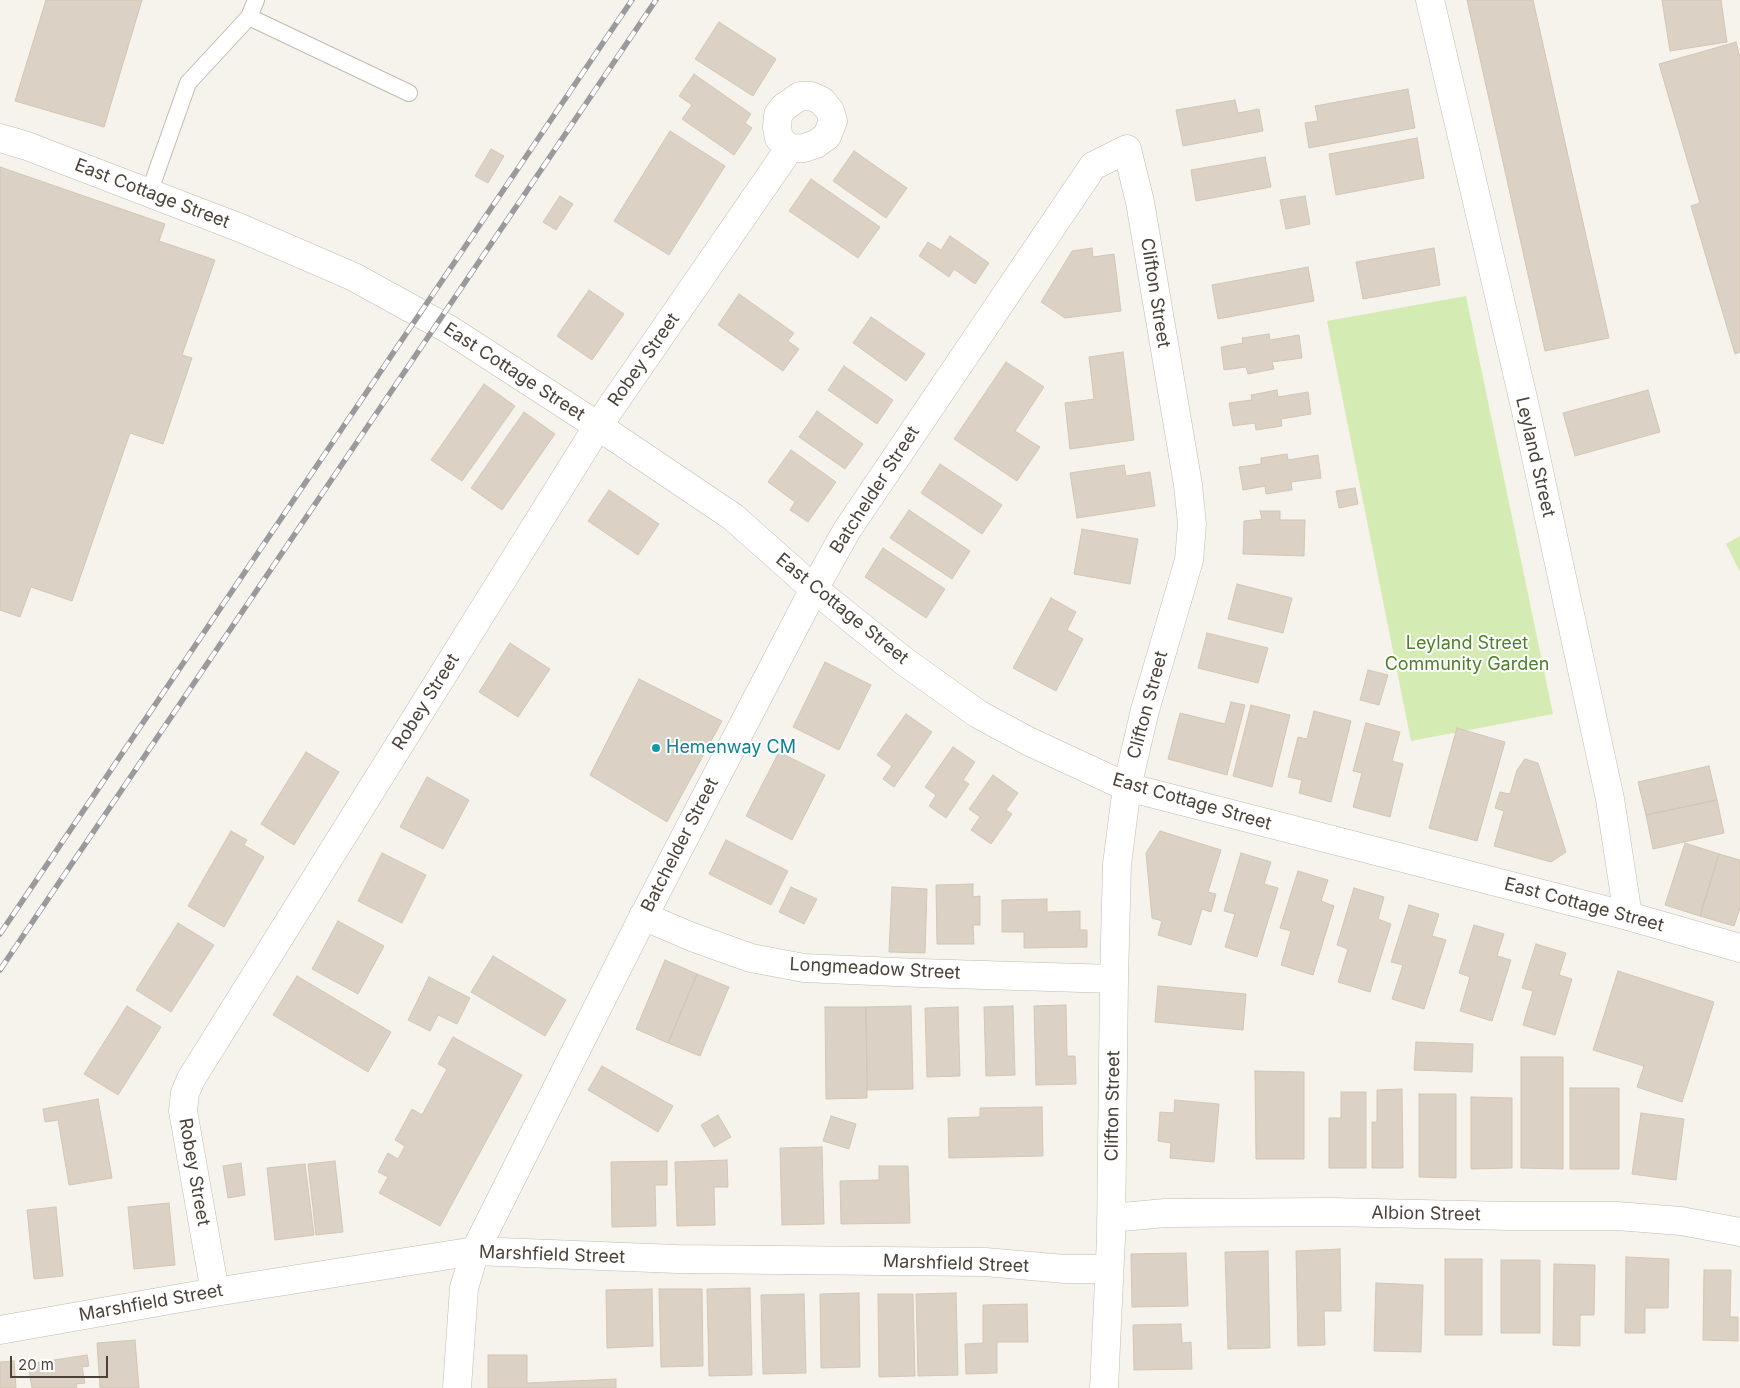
<!DOCTYPE html>
<html>
<head>
<meta charset="utf-8">
<style>
	body { margin:0 }
	#map { position:relative; width:1740px; height:1388px; overflow:hidden; background:#f6f3ec; font-family:Inter,sans-serif }
	canvas { display:block }
	.scale { position:absolute; left:10px; top:1356px; width:98px; height:22px; box-sizing:border-box; border:2px solid #4b4339; border-top:0; padding-left:6px; font-size:15px; line-height:18px; white-space:nowrap; color:#4b4339; -webkit-text-stroke:4px #fff; paint-order:stroke }
</style>
</head>
<body>
<div id="map">
<canvas width="1740" height="1388"></canvas>
<div class="scale">20 m</div>
</div>
<script>
const c = document.querySelector('canvas').getContext('2d');
c.lineJoin = 'round';
function fill(path, color) { c.fillStyle = color; c.fill(path, 'evenodd'); }
const shape = rows => new Path2D(rows.map(r => 'M' + r).join(''));
function trace(path, color, width, dash) { c.strokeStyle = color; c.lineWidth = width; c.lineCap = dash ? 'butt' : 'round'; c.setLineDash(dash || []); c.stroke(path); }
function write(font, color, halo, rows, align = 'center') {
  c.font = font + ' Inter,sans-serif'; c.lineWidth = 4; c.setLineDash([]); c.textBaseline = 'middle'; c.strokeStyle = halo; c.fillStyle = color; for (const [text, x, y, turn = 0] of rows) {
    c.save(); c.translate(x, y); c.rotate((+turn || 0) * Math.PI / 180); c.textAlign = isNaN(turn) ? turn : align; if (halo) c.strokeText(text, 0, 0); c.fillText(text, 0, 0); c.restore();
  }
}
const green = shape([
	[1466,296,1553,714,1411,741,1327,321],
	[1740,536,1740,572,1726,544]
]);
const building = shape([
	[46,0,142,0,104,127,15,101,46,0],
	[1467,0,1533,0,1609,338,1545,351,1467,0],
	[1662,0,1721,0,1727,42,1670,51,1662,0],
	[719,22,776,59,753,96,695,59,719,22],
	[1736,42,1740,57,1740,352,1735,354,1691,206,1700,203,1659,64,1736,42],
	[694,74,751,114,745,123,752,128,734,155,682,119,692,105,679,96,694,74],
	[1408,89,1415,128,1309,148,1305,123,1318,121,1315,106,1408,89],
	[1235,100,1238,113,1259,109,1263,131,1183,146,1176,110,1235,100],
	[670,131,725,166,669,255,614,221,670,131],
	[1417,138,1424,178,1336,195,1329,154,1417,138],
	[491,149,504,156,488,183,475,176,491,149],
	[854,151,907,188,886,218,833,181,854,151],
	[1265,157,1271,187,1196,201,1191,170,1265,157],
	[0,167,165,224,159,241,215,260,182,355,192,358,163,444,130,433,72,601,31,587,20,617,0,610,0,167],
	[811,179,880,227,858,258,789,211,811,179],
	[560,196,573,204,556,230,543,222,560,196],
	[1305,196,1310,224,1286,229,1280,200,1305,196],
	[950,236,989,263,975,284,954,269,949,277,919,256,928,242,941,250,950,236],
	[1092,248,1093,257,1114,254,1121,311,1065,318,1041,302,1072,251,1092,248],
	[1434,248,1440,285,1363,299,1356,262,1434,248],
	[1308,267,1314,301,1218,319,1212,285,1308,267],
	[589,290,624,314,592,360,557,336,589,290],
	[739,294,794,333,788,341,799,349,783,371,718,325,739,294],
	[871,317,925,354,906,381,853,343,871,317],
	[1269,334,1270,340,1299,335,1302,358,1272,362,1274,369,1248,374,1246,367,1224,370,1221,347,1243,343,1242,338,1269,334],
	[1123,352,1134,440,1070,449,1065,403,1094,399,1089,357,1123,352],
	[1006,362,1044,387,1015,431,1040,447,1017,481,954,439,1006,362],
	[844,366,893,400,877,424,828,390,844,366],
	[484,384,515,406,462,481,431,460,484,384],
	[1277,390,1278,397,1308,392,1311,414,1281,419,1282,426,1256,430,1255,423,1233,426,1229,403,1252,400,1251,395,1277,390],
	[1648,390,1660,432,1575,456,1563,413,1648,390],
	[817,411,863,444,845,469,799,437,817,411],
	[524,412,555,434,502,510,471,488,524,412],
	[791,450,836,482,808,522,790,510,795,502,768,482,791,450],
	[1287,454,1288,460,1318,455,1321,478,1291,482,1292,490,1266,494,1265,486,1243,490,1239,467,1261,464,1261,458,1287,454],
	[940,464,1002,505,982,534,921,493,940,464],
	[1124,465,1126,476,1150,472,1155,506,1077,518,1070,473,1124,465],
	[1355,488,1358,504,1339,508,1336,491,1355,488],
	[609,490,659,524,638,555,588,521,609,490],
	[909,510,970,551,952,579,890,538,909,510],
	[1260,511,1280,511,1280,520,1305,520,1304,556,1243,554,1244,521,1262,519,1260,511],
	[1082,529,1138,539,1130,584,1074,574,1082,529],
	[883,548,945,589,926,618,865,577,883,548],
	[1237,584,1292,598,1283,633,1228,619,1237,584],
	[1051,598,1076,612,1067,630,1083,639,1056,691,1013,668,1051,598],
	[1207,633,1268,648,1258,683,1198,668,1207,633],
	[510,643,550,669,518,717,479,692,510,643],
	[825,662,871,685,839,750,793,727,825,662],
	[1368,670,1388,675,1379,705,1360,700,1368,670],
	[639,679,722,721,667,822,590,775,639,679],
	[1231,702,1245,705,1227,775,1168,759,1180,713,1225,724,1231,702],
	[1251,705,1290,715,1272,787,1233,776,1251,705],
	[1314,711,1351,721,1331,802,1299,793,1302,780,1288,777,1298,737,1307,739,1314,711],
	[906,714,932,732,894,787,883,779,892,766,877,755,906,714],
	[1366,723,1400,732,1392,761,1403,764,1390,817,1353,807,1362,773,1353,771,1366,723],
	[1457,728,1505,742,1477,841,1429,828,1457,728],
	[953,747,975,762,963,780,969,784,946,818,929,806,936,795,925,787,953,747],
	[306,752,339,772,294,845,261,824,306,752],
	[779,752,825,775,792,840,746,816,779,752],
	[1525,759,1538,763,1566,852,1551,862,1494,846,1504,811,1495,808,1500,792,1510,794,1517,770,1525,759],
	[1709,766,1717,800,1646,815,1638,782,1709,766],
	[993,775,1018,793,1006,810,1012,814,991,844,971,830,980,817,969,809,993,775],
	[427,777,469,800,443,849,400,827,427,777],
	[1717,800,1724,833,1653,849,1646,815,1717,800],
	[231,831,247,840,244,845,264,857,224,927,188,906,231,831],
	[1160,831,1221,850,1208,892,1216,894,1211,912,1202,909,1191,945,1158,935,1162,921,1152,918,1146,853,1160,831],
	[726,840,788,871,771,905,709,874,726,840],
	[1685,843,1719,854,1700,916,1665,905,1685,843],
	[382,853,426,875,402,923,358,901,382,853],
	[1241,853,1271,862,1264,884,1278,888,1257,957,1225,947,1235,914,1224,911,1241,853],
	[1719,854,1740,860,1740,908,1734,926,1700,916,1719,854],
	[1298,871,1328,880,1321,901,1334,906,1313,975,1281,965,1291,931,1280,928,1298,871],
	[973,884,973,897,980,896,980,925,973,925,974,944,937,944,936,885,973,884],
	[791,887,817,899,804,924,779,912,791,887],
	[892,887,927,889,925,953,889,952,892,887],
	[1354,888,1384,897,1378,919,1391,924,1370,992,1338,982,1348,949,1337,945,1354,888],
	[1047,899,1047,912,1080,911,1080,930,1087,930,1087,947,1024,948,1024,932,1002,932,1002,900,1047,899],
	[1409,905,1439,914,1432,936,1446,940,1424,1009,1392,999,1403,965,1391,962,1409,905],
	[338,921,384,946,358,994,312,969,338,921],
	[178,923,214,945,171,1012,136,990,178,923],
	[1474,925,1504,934,1497,956,1511,960,1492,1021,1460,1011,1470,977,1459,973,1474,925],
	[1536,944,1566,953,1559,975,1572,979,1555,1035,1523,1025,1533,991,1522,988,1536,944],
	[493,956,566,1000,545,1036,471,992,493,956],
	[665,960,697,974,668,1043,636,1029,665,960],
	[1618,971,1714,1002,1682,1102,1637,1087,1644,1066,1593,1050,1618,971],
	[697,974,729,987,700,1056,668,1043,697,974],
	[297,976,391,1032,368,1072,273,1015,297,976],
	[429,977,470,998,457,1024,438,1015,430,1031,408,1020,429,977],
	[1158,986,1246,994,1243,1030,1155,1022,1158,986],
	[1066,1005,1067,1056,1075,1056,1076,1084,1036,1085,1034,1006,1066,1005],
	[127,1006,161,1027,118,1095,84,1074,127,1006],
	[911,1006,913,1089,867,1090,866,1007,911,1006],
	[1013,1006,1015,1075,986,1076,984,1007,1013,1006],
	[825,1007,866,1007,867,1098,826,1099,825,1007],
	[958,1007,960,1076,927,1077,925,1008,958,1007],
	[453,1037,522,1075,440,1226,379,1193,388,1177,378,1172,388,1153,398,1159,405,1146,395,1140,412,1109,422,1115,447,1069,438,1064,453,1037],
	[1416,1042,1473,1044,1472,1072,1414,1070,1416,1042],
	[1521,1057,1563,1057,1563,1169,1521,1168,1521,1057],
	[602,1066,673,1106,658,1132,588,1090,602,1066],
	[1255,1071,1304,1072,1304,1159,1256,1159,1255,1071],
	[1570,1088,1619,1088,1619,1169,1570,1169,1570,1088],
	[1402,1089,1403,1168,1372,1168,1372,1122,1377,1122,1377,1090,1402,1089],
	[1341,1092,1366,1092,1366,1168,1329,1168,1329,1118,1341,1118,1341,1092],
	[1419,1094,1456,1094,1456,1178,1419,1177,1419,1094],
	[1471,1097,1512,1098,1512,1168,1471,1169,1471,1097],
	[98,1099,112,1178,69,1185,58,1120,45,1122,43,1109,98,1099],
	[1175,1100,1219,1104,1214,1162,1170,1158,1171,1143,1158,1141,1160,1112,1174,1113,1175,1100],
	[1042,1107,1043,1156,949,1158,948,1118,980,1117,980,1108,1042,1107],
	[1641,1113,1684,1119,1676,1180,1632,1174,1641,1113],
	[718,1115,731,1137,714,1147,701,1125,718,1115],
	[831,1116,856,1124,849,1149,823,1141,831,1116],
	[822,1147,824,1224,782,1225,780,1148,822,1147],
	[727,1160,728,1187,714,1187,715,1225,677,1226,675,1162,727,1160],
	[335,1161,343,1232,316,1235,308,1164,335,1161],
	[667,1161,667,1185,655,1185,656,1226,612,1227,611,1162,667,1161],
	[241,1163,245,1195,228,1198,223,1166,241,1163],
	[305,1164,314,1235,275,1240,267,1168,305,1164],
	[879,1166,908,1166,910,1223,841,1224,840,1181,879,1180,879,1166],
	[169,1203,175,1265,134,1269,128,1207,169,1203],
	[56,1207,63,1276,34,1279,27,1210,56,1207],
	[1340,1249,1341,1311,1324,1311,1325,1345,1298,1346,1296,1251,1340,1249],
	[1268,1251,1270,1348,1228,1349,1225,1252,1268,1251],
	[1186,1253,1188,1306,1132,1307,1131,1254,1186,1253],
	[1626,1257,1669,1259,1668,1308,1645,1308,1645,1333,1625,1333,1626,1257],
	[1445,1259,1482,1259,1482,1335,1445,1335,1445,1259],
	[1501,1260,1540,1260,1540,1333,1501,1333,1501,1260],
	[1554,1264,1595,1265,1594,1315,1580,1315,1580,1346,1553,1345,1554,1264],
	[1704,1270,1731,1270,1730,1317,1738,1317,1738,1341,1703,1340,1704,1270],
	[1376,1283,1423,1285,1421,1352,1374,1351,1376,1283],
	[750,1288,752,1375,709,1376,707,1289,750,1288],
	[652,1289,653,1346,607,1348,606,1290,652,1289],
	[659,1289,702,1289,703,1366,661,1367,659,1289],
	[859,1293,860,1367,821,1368,820,1294,859,1293],
	[956,1293,958,1375,918,1376,916,1294,956,1293],
	[804,1294,806,1373,763,1374,761,1295,804,1294],
	[878,1294,913,1294,915,1376,879,1377,878,1294],
	[1027,1304,1028,1342,997,1342,997,1373,966,1374,965,1344,983,1343,983,1305,1027,1304],
	[1181,1324,1182,1343,1191,1342,1192,1369,1134,1370,1133,1325,1181,1324],
	[135,1340,139,1388,100,1388,97,1343,135,1340],
	[87,1355,89,1366,82,1367,85,1383,76,1384,77,1388,32,1388,28,1364,87,1355],
	[488,1355,527,1355,527,1383,616,1379,616,1388,488,1388,488,1355],
	[14,1361,16,1388,0,1388,0,1362,14,1361]
]);
const service = shape([
	[249,17,409,93],
	[149,193,188,83,249,17,256,0]
]);
const minor = shape([
	[1430,0,1526,411,1610,799,1628,916],
	[643,916,692,937,751,958,804,968,919,973,1114,979],
	[1111,1218,1165,1213,1331,1212,1509,1216,1617,1216,1681,1221,1740,1232],
	[215,1292,183,1111,185,1093,191,1079,598,426,789,149,804,148,816,144,827,136,833,121,830,111,822,101,811,96,800,96,784,107,778,115,777,128,779,138,789,149],
	[0,1330,215,1292,475,1251,677,1259,985,1262,1065,1269,1109,1269],
	[457,1388,464,1288,475,1251,639,925,814,589,847,530,1093,166,1127,149,1140,202,1188,485,1192,524,1189,560,1145,710,1127,787,1117,864,1114,979,1111,1238,1104,1388]
]);
const tertiary = shape([
	[0,138,27,146,243,229,354,277,450,330,598,426,733,517,814,589,904,661,978,714,1028,741,1127,787,1628,916,1740,948]
]);
const rail = shape([
	[0,934,632,0],
	[0,970,656,0]
]);
const markers = [
	[656,748,5,"#0f9aa8"]
];
const streetNames = [
	["East Cottage Street",152,194,21],
	["Clifton Street",1155,293,81],
	["Robey Street",644,360,-55],
	["East Cottage Street",514,372,33],
	["Leyland Street",1535,457,77],
	["Batchelder Street",875,490,-57],
	["East Cottage Street",842,609,39],
	["Robey Street",426,702,-58],
	["Clifton Street",1148,705,-75],
	["East Cottage Street",1192,802,16],
	["Batchelder Street",680,845,-63],
	["East Cottage Street",1584,905,15],
	["Longmeadow Street",875,969,3],
	["Clifton Street",1113,1106,-89],
	["Robey Street",194,1172,80],
	["Albion Street",1426,1214,1],
	["Marshfield Street",552,1255,2],
	["Marshfield Street",956,1264,2],
	["Marshfield Street",151,1303,-10]
];
const parkNames = [
	["Leyland Street",1467,644],
	["Community Garden",1467,665]
];
const cultureNames = [
	["Hemenway CM",666,748]
];
fill(green, '#d4ebb4');
fill(building, '#dbd1c4');
trace(building, '#d3c6b4', 1);
trace(service, '#c2baae', 18);
trace(minor, '#c2baae', 29);
trace(tertiary, '#c2baae', 29);
trace(service, '#fff', 16);
trace(minor, '#fff', 28);
trace(tertiary, '#fff', 28);
trace(rail, '#9a9a9a', 5.5);
trace(rail, '#fff', 4, [11]);
for (const [x, y, r, color] of markers) { const dot = new Path2D(); dot.arc(x, y, r, 0, 2 * Math.PI); c.fillStyle = color; c.fill(dot); trace(dot, '#fff', 2); }
write('18px', '#4b4339', '#fff', streetNames);
write('18px', '#4c8029', '#fff', parkNames);
write('18px', '#0d838f', '#fff', cultureNames, 'left');
</script>
</body>
</html>
